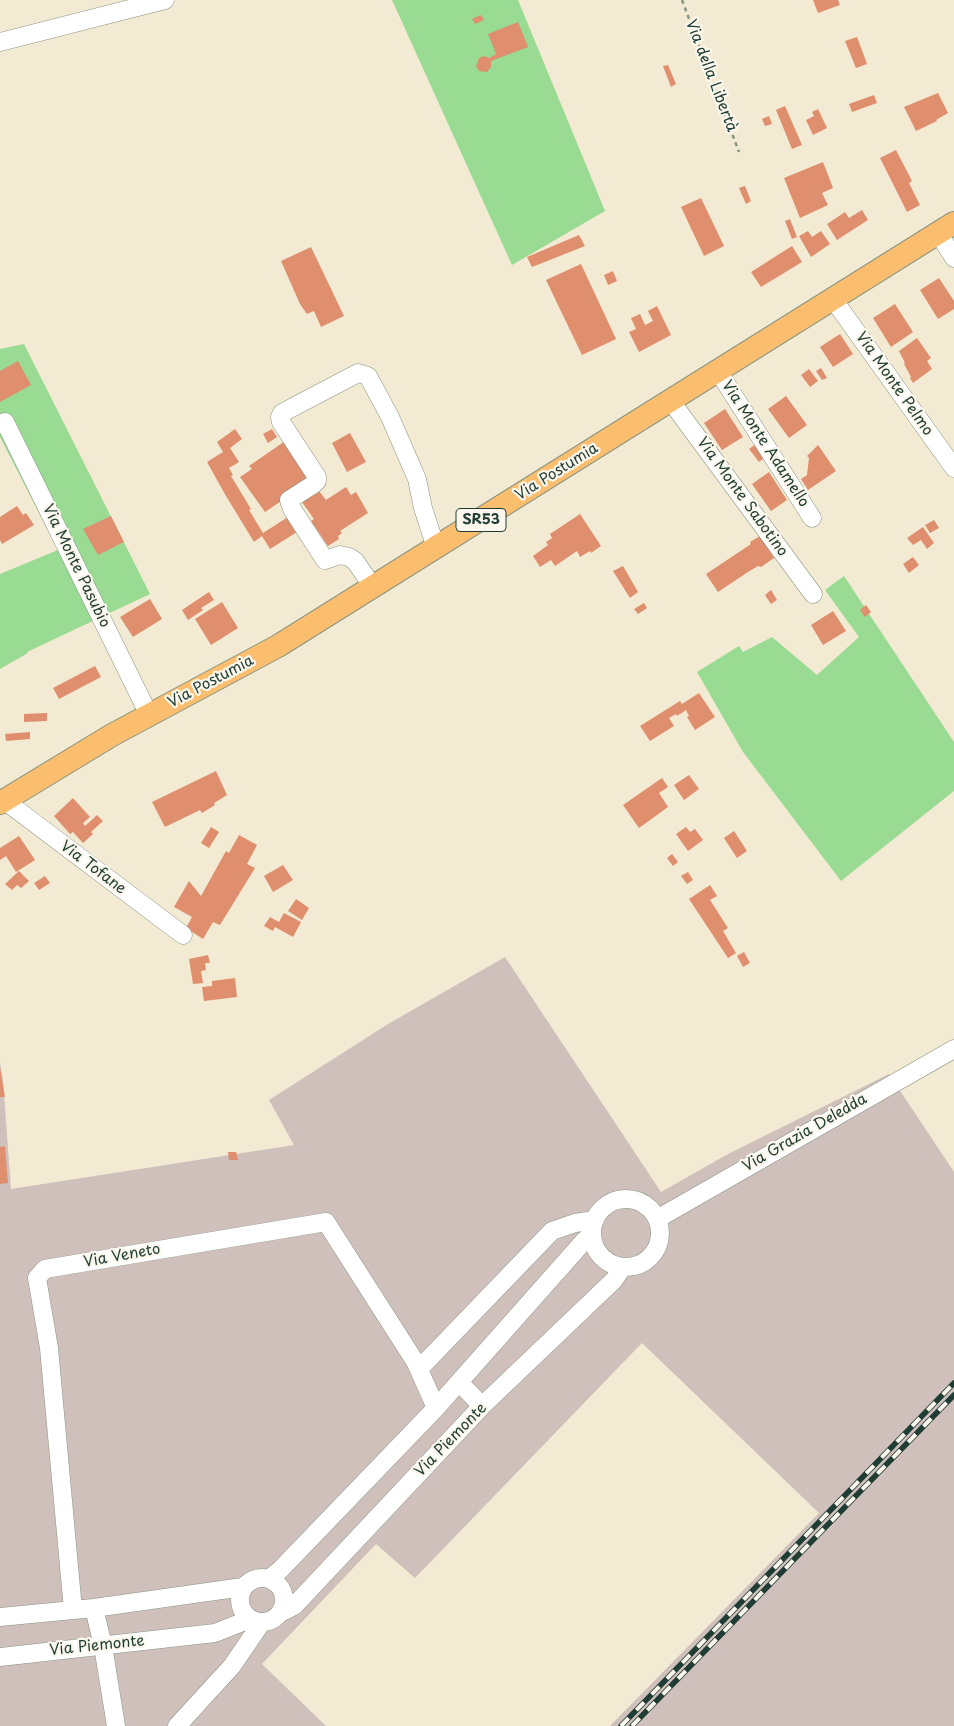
<!DOCTYPE html>
<html>
<head>
<meta charset="utf-8">
<style>
	body { margin:0 }
	canvas { display:block; background:#f2ead2 }
</style>
</head>
<body>
<canvas width="954" height="1726"></canvas>
<script>
const c = document.querySelector('canvas').getContext('2d');
c.lineJoin = 'round';
function fill(path, color) { c.fillStyle = color; c.fill(path, 'evenodd'); }
const shape = rows => new Path2D(rows.map(r => 'M' + r).join(''));
function trace(path, color, width, dash) { c.strokeStyle = color; c.lineWidth = width; c.lineCap = dash ? 'butt' : 'round'; c.setLineDash(dash || []); c.stroke(path); }
function write(font, color, halo, rows, align = 'center') {
  c.font = font + ' "Playpen Sans",sans-serif'; c.lineWidth = 4.5; c.setLineDash([]); c.textBaseline = 'middle'; c.strokeStyle = halo; c.fillStyle = color; for (const [text, x, y, turn = 0] of rows) {
    c.save(); c.translate(x, y); c.rotate((+turn || 0) * Math.PI / 180); c.textAlign = isNaN(turn) ? turn : align; if (halo) c.strokeText(text, 0, 0); c.fillText(text, 0, 0); c.restore();
  }
}
const industrial = shape([
	[505,957,661,1192,728,1154,889,1074,954,1172,954,1726,610,1726,819,1513,642,1343,415,1578,376,1544,262,1664,326,1726,0,1726,0,1062,3,1080,11,1189,294,1145,269,1100,388,1024]
]);
const green = shape([
	[392,0,518,0,605,211,512,265],
	[24,344,150,594,27,652,28,653,0,669,0,574,58,550,0,437,0,349],
	[844,576,954,742,954,791,841,881,743,752,697,672,739,646,743,652,772,637,817,675,859,637,825,590]
]);
const building = shape([
	[813,0,838,0,840,5,818,13],
	[481,15,484,20,475,24,472,19],
	[518,22,528,47,491,61,491,67,487,72,479,71,476,66,479,58,484,56,489,58,496,54,488,34],
	[857,37,867,64,856,68,845,41],
	[668,65,676,84,671,87,663,66],
	[938,93,948,113,936,120,937,121,916,131,904,107],
	[874,95,877,103,852,112,849,104],
	[785,106,802,145,792,149,776,110],
	[818,109,827,128,813,135,806,120,814,116,812,112],
	[769,116,772,124,765,126,762,119],
	[896,150,912,181,909,183,920,205,907,212,880,158],
	[823,162,833,188,822,193,828,205,800,218,784,178],
	[745,186,751,201,746,204,739,188],
	[701,198,724,246,704,256,681,207],
	[862,210,868,220,837,240,827,224,845,212,849,218],
	[790,219,797,237,792,239,785,221],
	[808,231,812,237,821,231,830,244,811,257,799,236],
	[579,235,585,246,532,267,527,257],
	[792,246,802,262,761,287,751,272],
	[311,247,344,316,321,327,314,311,307,314,300,304,281,261],
	[581,264,616,339,582,355,546,280],
	[613,271,617,281,608,285,604,275],
	[939,278,954,301,954,309,938,319,920,290],
	[895,304,913,332,891,347,873,318],
	[657,306,671,335,639,352,629,332,636,329,631,318,640,314,645,325,653,321,648,311],
	[840,334,853,354,833,367,820,347],
	[917,338,931,358,927,361,932,369,913,383,910,378,911,377,904,364,905,363,899,351],
	[18,361,31,385,0,402,0,371],
	[821,368,827,378,822,380,816,371],
	[809,369,818,381,810,387,801,375],
	[786,396,807,425,789,438,768,409],
	[725,409,743,437,722,450,704,423],
	[235,429,242,439,230,448,239,462,229,468,233,475,231,476,251,509,249,510,263,533,288,517,297,532,270,549,262,536,254,542,226,496,207,462,223,452,217,442],
	[272,429,277,437,268,443,263,434],
	[350,433,366,462,347,472,332,443],
	[288,439,314,479,265,512,240,477,252,469,249,466],
	[760,441,769,454,759,462,749,449],
	[818,445,836,471,808,490,801,479,807,475,809,458,807,456],
	[769,472,787,500,771,511,752,484],
	[346,487,351,495,356,492,368,513,340,531,342,533,338,536,339,539,328,546,311,521,314,519,302,502,319,491,326,500],
	[17,506,23,515,26,513,34,525,2,544,0,540,0,517],
	[580,514,601,546,591,553,590,551,580,557,577,551,555,566,551,560,540,567,533,556,548,545,546,542,552,538,550,534],
	[111,516,124,542,98,555,83,529],
	[934,520,939,528,930,533,925,525],
	[923,527,934,543,927,549,921,540,913,545,907,538],
	[760,536,774,558,761,567,758,566,748,572,718,592,706,574,751,544,750,542],
	[913,557,919,565,909,573,903,564],
	[623,566,638,592,630,598,613,571],
	[771,590,777,600,771,604,765,595],
	[209,592,214,600,201,608,203,610,188,620,182,610],
	[150,599,162,619,133,637,120,617],
	[222,602,238,628,211,645,195,619],
	[644,603,647,608,638,614,634,609],
	[866,605,871,612,865,617,860,610],
	[833,611,846,631,823,645,811,625],
	[95,666,101,677,59,699,53,688],
	[699,693,715,717,695,730,687,717,689,716,686,710,677,716,676,714,669,718,674,726,650,741,640,726,680,701,682,704],
	[47,713,47,721,24,722,24,714],
	[30,732,30,739,6,741,5,734],
	[216,771,227,795,214,803,215,805,202,813,200,810,165,827,152,802],
	[689,775,699,789,684,800,674,785],
	[662,778,668,787,659,793,668,807,639,828,623,805],
	[73,798,90,817,83,823,85,826,97,815,103,821,91,832,93,834,83,843,73,832,70,834,54,816],
	[211,827,219,832,209,848,201,843],
	[686,827,690,832,695,829,703,840,688,851,676,834],
	[734,831,747,851,737,858,724,838],
	[239,835,257,845,247,864,255,868,220,925,213,922,203,939,186,928,192,917,174,907,189,881,201,896,226,851,229,853],
	[19,836,35,860,16,872,6,856,0,860,0,848],
	[672,854,678,862,673,866,667,858],
	[283,865,293,880,273,892,264,876],
	[19,871,29,881,21,888,17,885,12,890,5,884],
	[688,872,693,880,687,884,681,876],
	[45,876,50,883,39,890,34,883],
	[710,885,717,896,710,900,728,928,723,931,736,953,728,958,689,899],
	[296,899,309,908,302,920,288,911],
	[284,913,301,922,293,937,275,927,273,931,264,926,270,917,279,922],
	[744,952,750,963,743,967,737,956],
	[208,955,210,963,205,963,206,970,201,971,203,983,193,984,189,959],
	[235,978,237,997,204,1001,202,987,212,986,212,981],
	[0,1068,5,1097,0,1097],
	[5,1146,8,1183,0,1184,0,1147],
	[228,1152,236,1152,238,1160,229,1160]
]);
const path = shape([
	[682,0,739,152]
]);
const minor = shape([
	[0,42,165,0],
	[938,233,954,258],
	[833,299,954,468],
	[718,371,812,518],
	[670,400,813,594],
	[0,424,5,422,149,715],
	[373,587,355,561,349,557,340,555,325,560,292,509,289,500,314,484,317,481,317,477,281,422,280,417,282,413,358,373,368,376,390,417,417,479,423,508,436,548],
	[4,800,183,935],
	'592 1233a34 34 0 1 1 68 0a34 34 0 1 1-68 0Z',
	[657,1219,954,1049],
	[419,1369,552,1231,575,1223,595,1220],
	[460,1383,482,1406],
	'240 1600a22 22 0 1 1 44 0a22 22 0 1 1-44 0Z',
	[270,1578,280,1570,436,1408,584,1241,592,1234],
	[94,1608,103,1646,116,1726],
	[73,1610,49,1348,37,1278,45,1269,326,1222,416,1363,436,1408],
	[280,1613,294,1606,482,1406,614,1280,623,1267],
	[0,1617,94,1608,243,1587],
	[0,1657,215,1633,250,1619],
	[177,1726,232,1666,262,1622]
]);
const major = shape([
	[0,803,112,735,278,646,954,223]
]);
const rail = shape([
	[621,1726,954,1383],
	[632,1726,954,1395]
]);
const shields = [
	[481,520,50]
];
const shieldNames = [
	["SR53",481,520]
];
const streetNames = [
	["Via della Libertà",711,76,69],
	["Via Monte Pelmo",894,384,55],
	["Via Monte Adamello",765,444,57],
	["Via Postumia",557,472,-32],
	["Via Monte Sabotino",742,497,54],
	["Via Monte Pasubio",76,566,64],
	["Via Postumia",211,682,-28],
	["Via Tofane",93,868,37],
	["Via Grazia Deledda",805,1133,-30],
	["Via Veneto",122,1256,-10],
	["Via Piemonte",451,1440,-46],
	["Via Piemonte",97,1646,-6]
];
fill(industrial, '#d0c0bc');
fill(green, '#99db93');
fill(building, '#df8e6e');
trace(minor, '#889483', 19);
trace(major, '#889483', 24);
trace(path, '#889483', 2.5, [4, 4]);
trace(minor, '#fff', 18);
trace(major, '#fbbe6e', 22);
trace(rail, '#1f3d34', 5.5);
trace(rail, '#fbf7ec', 4, [11]);
for (const [x, y, w] of shields) { const box = new Path2D(); box.roundRect(x - w / 2, y - 11.5, w, 23, 4); c.fillStyle = '#fbf7ec'; c.fill(box); trace(box, '#1f3d34', 1); }
write('bold 14px', '#1f3d34', null, shieldNames);
write('15px', '#1f3d34', '#fbf7ec', streetNames);
</script>
</body>
</html>
